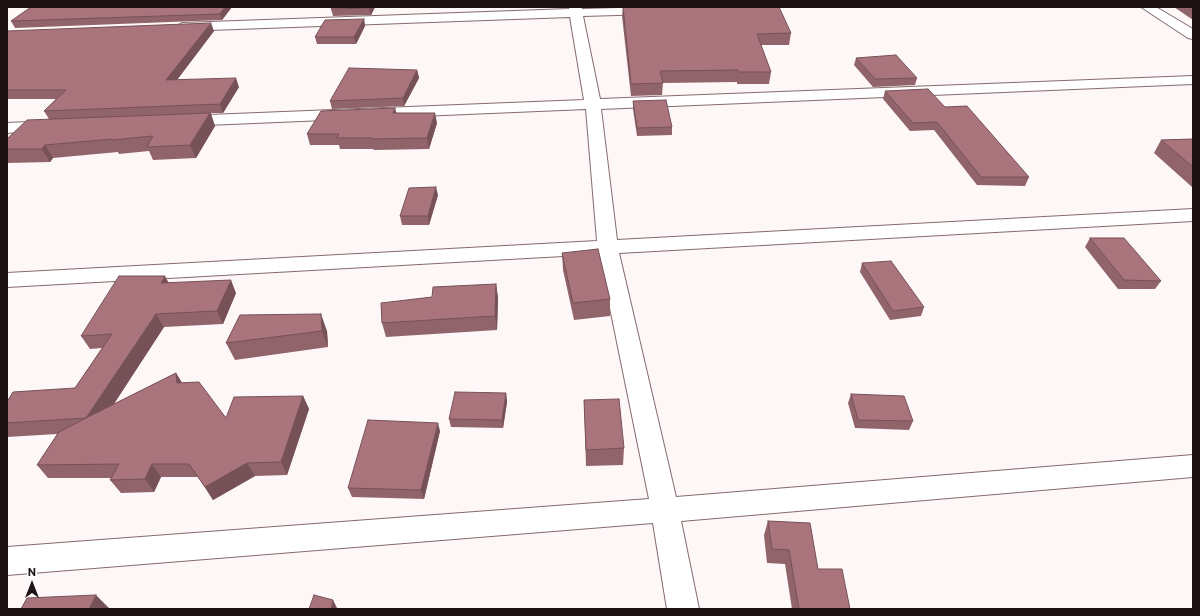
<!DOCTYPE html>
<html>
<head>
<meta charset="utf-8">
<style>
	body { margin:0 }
	#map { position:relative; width:1200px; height:616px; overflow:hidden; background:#fdf7f8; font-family:Commissioner,sans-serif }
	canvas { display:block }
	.frame { position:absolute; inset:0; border:8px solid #1d1315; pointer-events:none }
	.north { position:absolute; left:12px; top:564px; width:40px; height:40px; -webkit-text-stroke:3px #fff; paint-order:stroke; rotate:0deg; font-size:11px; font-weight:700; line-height:16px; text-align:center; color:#1d1315 }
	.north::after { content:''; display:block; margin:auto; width:14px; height:18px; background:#1d1315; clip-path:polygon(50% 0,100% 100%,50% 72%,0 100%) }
</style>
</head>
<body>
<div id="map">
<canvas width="1200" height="616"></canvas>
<div class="frame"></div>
<div class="north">N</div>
</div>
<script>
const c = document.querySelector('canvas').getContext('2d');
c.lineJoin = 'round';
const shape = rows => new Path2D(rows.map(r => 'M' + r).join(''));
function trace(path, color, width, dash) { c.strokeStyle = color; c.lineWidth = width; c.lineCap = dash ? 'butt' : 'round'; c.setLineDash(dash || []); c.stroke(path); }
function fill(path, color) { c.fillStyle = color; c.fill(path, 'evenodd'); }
const street = shape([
	[569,7,581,7,582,9,654,7,657,10,651,14,583,16,600,99,1193,76,1193,84,601,109,617,240,1193,209,1193,221,619,253,676,497,1193,455,1193,477,681,521,699,609,667,609,653,523,7,575,7,547,649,499,599,254,7,287,7,273,597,241,586,109,183,126,177,124,175,121,177,118,183,116,584,100,570,17,182,31,175,27,182,23,569,9,569,7],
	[1141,7,1156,7,1193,29,1193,39,1188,38,1141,7],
	[49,121,55,123,57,126,55,129,7,133,7,123,49,121]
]);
const wall = shape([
	[31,7,232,7,222,20,15,28,11,21],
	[375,7,371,15,333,16,331,9],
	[623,7,791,33,789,45,761,45,771,72,769,84,737,84,737,82,663,83,662,95,631,96,622,16],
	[1174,7,1193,7,1193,20],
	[364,19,365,26,356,44,317,44,315,37],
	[7,31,214,31,177,80,239,87,223,113,211,113,215,126,196,158,153,160,149,151,119,154,118,152,53,158,50,162,7,163,7,139,49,119,44,111,56,99,7,99],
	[856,58,917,78,915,85,873,87,854,65],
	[417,70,419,78,404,106,332,109,330,101],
	[885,91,945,107,1029,177,1025,186,977,185,934,130,910,131,883,99],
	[633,101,672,127,672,135,637,136,633,109],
	[396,113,437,123,429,149,374,150,373,149,340,149,339,145,310,145,307,134],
	[1193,139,1193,187,1192,187,1154,153,1161,140],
	[438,195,429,225,402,225,400,216],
	[1090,238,1161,281,1155,289,1118,289,1085,247],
	[562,253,610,299,610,316,574,320,563,270],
	[862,263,924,307,921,316,890,320,860,272],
	[168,283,236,293,223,324,164,327,114,404,176,373,182,383,226,418,303,396,309,409,287,475,255,476,213,500,198,477,161,477,154,492,121,493,110,480,112,478,48,478,37,465,57,434,7,437,7,402,75,388,102,348,90,349,81,336],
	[496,284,498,298,497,330,386,337,382,323,432,297],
	[240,315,327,331,328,347,235,360,226,343],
	[506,393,507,402,503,428,451,427,449,419],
	[851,394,913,421,909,430,855,428,848,403],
	[584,400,624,448,623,465,586,466],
	[440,431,424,499,352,497,348,488],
	[768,521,818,569,850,609,792,609,785,564,767,563,764,535]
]);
const shadedWall = shape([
	[225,7,232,7,222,20,220,14],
	[370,7,375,7,371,15,369,8],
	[364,19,365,26,356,44,354,37],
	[211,23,214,31,170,89,166,80],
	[417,70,419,78,404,106,403,98],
	[236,78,239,87,223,113,220,104],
	[395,108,398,118,393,113],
	[210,113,215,126,196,158,190,145],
	[435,113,437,123,429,149,427,138],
	[45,145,53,158,50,162,42,149],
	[436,187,438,195,429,225,428,216],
	[165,276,172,289,161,283],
	[231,280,236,293,223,324,217,311],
	[496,284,498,298,497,330,495,316],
	[156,314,164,327,96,431,86,418],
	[321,314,327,331,328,347,322,331],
	[176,373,184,386,177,383],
	[506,393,507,402,503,428,502,420],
	[303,396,309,409,287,475,281,462],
	[438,423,440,431,424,499,421,490],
	[247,463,255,476,213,500,205,487],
	[152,464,161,477,154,492,145,479],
	[96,595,110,609,89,609],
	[333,600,337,608,337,609,331,609]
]);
const building = shape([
	[31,7,225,7,220,14,11,21,31,7],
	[333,7,370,7,369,8,331,9,333,7],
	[623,7,779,7,791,33,757,34,771,72,739,72,738,70,660,71,663,83,631,84,623,7],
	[1188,7,1193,7,1193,11,1188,7],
	[364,19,354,37,315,37,325,20,364,19],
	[211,23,166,80,236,78,220,104,44,111,66,90,7,90,7,31,211,23],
	[896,55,917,78,875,79,856,58,896,55],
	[349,68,417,70,403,98,330,101,349,68],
	[928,89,945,107,967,106,1029,177,981,177,937,122,913,123,885,91,928,89],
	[666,100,672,127,637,128,633,101,666,100],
	[395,108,393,113,435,113,427,138,371,139,372,138,337,138,339,134,307,134,321,111,395,108],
	[210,113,190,145,147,147,153,136,112,140,112,139,45,145,42,149,7,149,7,139,27,120,210,113],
	[1193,139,1193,167,1161,140,1193,139],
	[436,187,428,216,400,216,409,188,436,187],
	[1090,238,1124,238,1161,281,1124,280,1090,238],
	[598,249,610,299,573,303,562,253,598,249],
	[891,261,924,307,893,311,862,263,891,261],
	[119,276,165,276,161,283,231,280,217,311,156,314,86,418,176,373,177,383,199,382,226,418,234,397,303,396,281,462,247,463,205,487,189,464,152,464,145,479,110,480,119,464,37,465,59,432,86,418,7,423,7,402,13,392,75,388,112,334,81,336,119,276],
	[496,284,495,316,382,323,381,303,432,297,433,287,496,284],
	[321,314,322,331,226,343,240,315,321,314],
	[455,392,506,393,502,420,449,419,455,392],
	[851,394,904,396,913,421,858,420,851,394],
	[619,399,624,448,586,450,584,400,619,399],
	[368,420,438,423,421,490,348,488,368,420],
	[768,521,810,523,818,569,842,569,850,609,799,609,789,550,772,549,768,521],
	[96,595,89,609,21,609,27,598,96,595],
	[314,595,333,600,331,609,309,609,314,595]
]);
trace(street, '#846a6d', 2);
fill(street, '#fff');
fill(wall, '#91646b');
fill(shadedWall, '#765157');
fill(building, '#a9747c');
trace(building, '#765157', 1);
</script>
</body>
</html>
